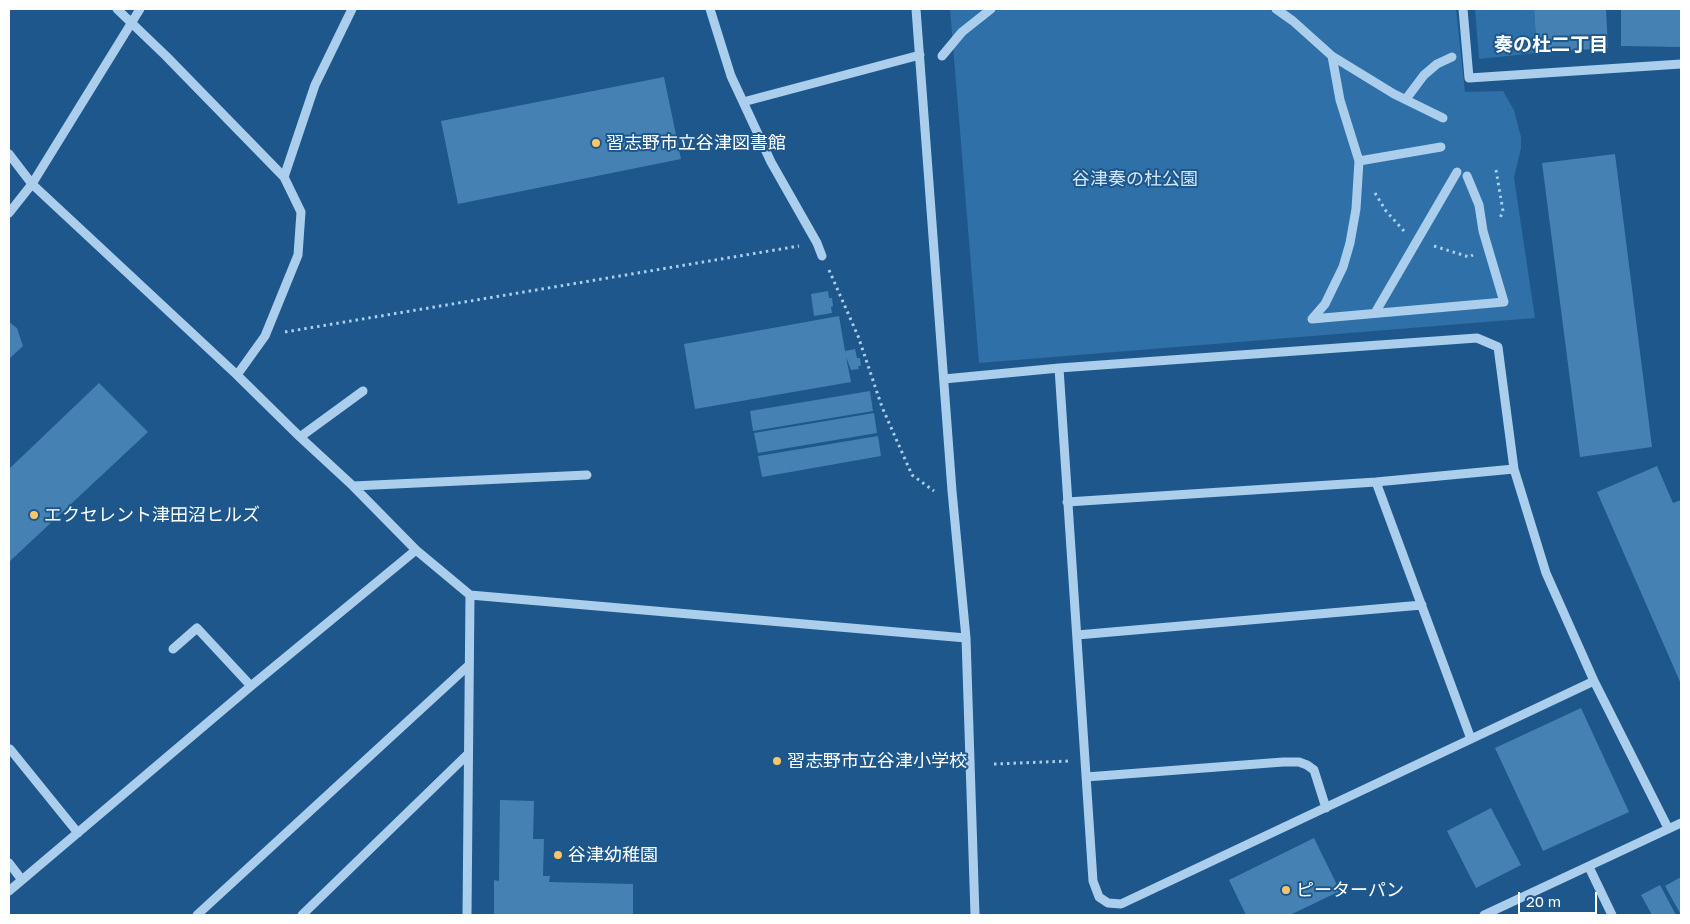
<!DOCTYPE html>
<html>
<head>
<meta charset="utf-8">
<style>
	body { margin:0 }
	#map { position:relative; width:1690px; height:924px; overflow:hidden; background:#1e578b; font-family:"Golos Text",sans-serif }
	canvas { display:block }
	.frame { position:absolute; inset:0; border:10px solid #fff; pointer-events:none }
	.scale { position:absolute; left:1518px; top:892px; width:79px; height:22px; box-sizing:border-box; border:2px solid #fff; border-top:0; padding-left:6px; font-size:15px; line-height:18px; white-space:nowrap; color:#fff; -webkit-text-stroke:4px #1e578b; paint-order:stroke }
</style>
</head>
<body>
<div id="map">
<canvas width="1690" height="924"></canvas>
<div class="frame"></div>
<div class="scale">20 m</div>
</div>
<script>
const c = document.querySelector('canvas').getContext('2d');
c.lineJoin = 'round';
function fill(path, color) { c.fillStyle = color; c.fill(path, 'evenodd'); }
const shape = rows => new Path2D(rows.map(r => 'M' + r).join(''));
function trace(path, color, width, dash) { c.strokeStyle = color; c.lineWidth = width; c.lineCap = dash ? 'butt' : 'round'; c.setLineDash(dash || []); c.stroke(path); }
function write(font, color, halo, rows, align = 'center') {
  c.font = font + ' "Golos Text","Noto Sans JP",sans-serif'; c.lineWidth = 4; c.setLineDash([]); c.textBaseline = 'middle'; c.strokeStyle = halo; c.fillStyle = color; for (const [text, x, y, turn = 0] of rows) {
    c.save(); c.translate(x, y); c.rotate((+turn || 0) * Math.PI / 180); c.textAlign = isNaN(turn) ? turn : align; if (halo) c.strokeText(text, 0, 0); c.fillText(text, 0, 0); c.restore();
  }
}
const green = shape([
	[950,9,1456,9,1465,92,1503,91,1514,110,1517,122,1521,137,1521,148,1514,178,1535,318,979,363],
	[1475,9,1534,9,1537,53,1479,59]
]);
const building = shape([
	[1534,9,1606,9,1608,48,1537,53],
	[1621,9,1681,9,1681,47,1621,46],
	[664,77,681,159,458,204,441,121],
	[1615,154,1652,447,1580,457,1542,163],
	[828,291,829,298,832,298,833,306,831,307,832,313,814,316,811,294],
	[839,316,845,351,855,349,857,358,860,358,861,366,858,366,859,369,851,370,846,357,851,382,695,409,684,344],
	[9,322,17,328,23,346,9,359],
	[99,383,148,432,9,562,9,469],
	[870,391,873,411,753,431,750,411],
	[874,413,877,433,758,453,754,433],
	[878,436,881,456,762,477,758,456],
	[1657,466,1673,503,1681,500,1681,684,1597,492],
	[1581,708,1629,812,1543,851,1495,748],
	[500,800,534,801,533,839,544,839,543,876,550,876,549,882,633,884,633,915,494,915,494,880,499,881],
	[1491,808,1521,865,1476,888,1447,831],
	[1314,838,1340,891,1290,915,1246,915,1229,880],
	[1681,877,1681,915,1665,886],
	[1660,885,1676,915,1652,915,1641,895]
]);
const path = shape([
	[1496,170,1503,211,1500,218],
	[1375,193,1386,211,1404,231],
	[1434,246,1469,257,1473,255],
	[829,270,858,336,882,407,912,475,934,491],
	[285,332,799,246],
	[994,764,1069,761]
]);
const minor = shape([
	[117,9,166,56,284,177],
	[710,9,731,76,771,162,817,243,822,256],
	[916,9,952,491,966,638,975,915],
	[1276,9,1293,21,1332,56,1394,94,1443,118],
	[1463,9,1469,78,1681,64],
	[942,56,962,32,991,9],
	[1406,99,1424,75,1437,64,1452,57],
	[743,102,920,55],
	[9,154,32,184,237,375,300,437,353,486,416,550,470,595,966,638],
	[1359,161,1441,147],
	[9,213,32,184,140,9],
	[1375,313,1457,172],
	[1312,319,1504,302,1483,231,1479,205,1467,176],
	[1312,319,1325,304,1343,267,1350,243,1356,209,1359,161,1340,100,1332,56],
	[1059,368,1093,881,1099,897,1108,903,1121,904,1594,681],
	[237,375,265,336,298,255,301,212,284,177,315,85,352,9],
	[944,379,1059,368,1477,338,1498,347,1514,469,1546,573,1594,681,1668,828],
	[300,437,363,391],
	[1376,482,1471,739],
	[353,486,587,475],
	[1067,502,1376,482,1514,469],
	[1077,635,1422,605],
	[173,649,197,628,251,686],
	[10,749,78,833],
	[1086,777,1283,762,1299,762,1307,765,1314,770,1326,808],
	[9,863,22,880],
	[1589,867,1612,915],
	[9,891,251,686,416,550],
	[197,915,469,665],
	[302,915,468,754],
	[467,915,470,595],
	[1484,915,1681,823]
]);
const markers = [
	[596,143,5,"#fbc469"],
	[34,515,5,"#fbc469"],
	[777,761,5,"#fbc469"],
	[558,855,5,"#fbc469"],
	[1286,890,5,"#fbc469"]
];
const poiNames = [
	["習志野市立谷津図書館",606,143],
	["エクセレント津田沼ヒルズ",44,515],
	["習志野市立谷津小学校",787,761],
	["谷津幼稚園",568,855],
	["ピーターパン",1296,890]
];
const parkNames = [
	["谷津奏の杜公園",1135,179]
];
const neighbourhoodNames = [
	["奏の杜二丁目",1551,45]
];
fill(green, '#2e70a7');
fill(building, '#4681b3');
trace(path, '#aaceec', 3, [2.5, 4]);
trace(minor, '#aaceec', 9);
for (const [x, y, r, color] of markers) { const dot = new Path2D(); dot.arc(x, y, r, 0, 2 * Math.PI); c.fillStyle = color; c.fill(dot); trace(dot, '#1e578b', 2); }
write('18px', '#fff', '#1e578b', poiNames, 'left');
write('18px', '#d0e6f9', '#1e578b', parkNames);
write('bold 19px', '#fff', '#1e578b', neighbourhoodNames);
</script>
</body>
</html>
